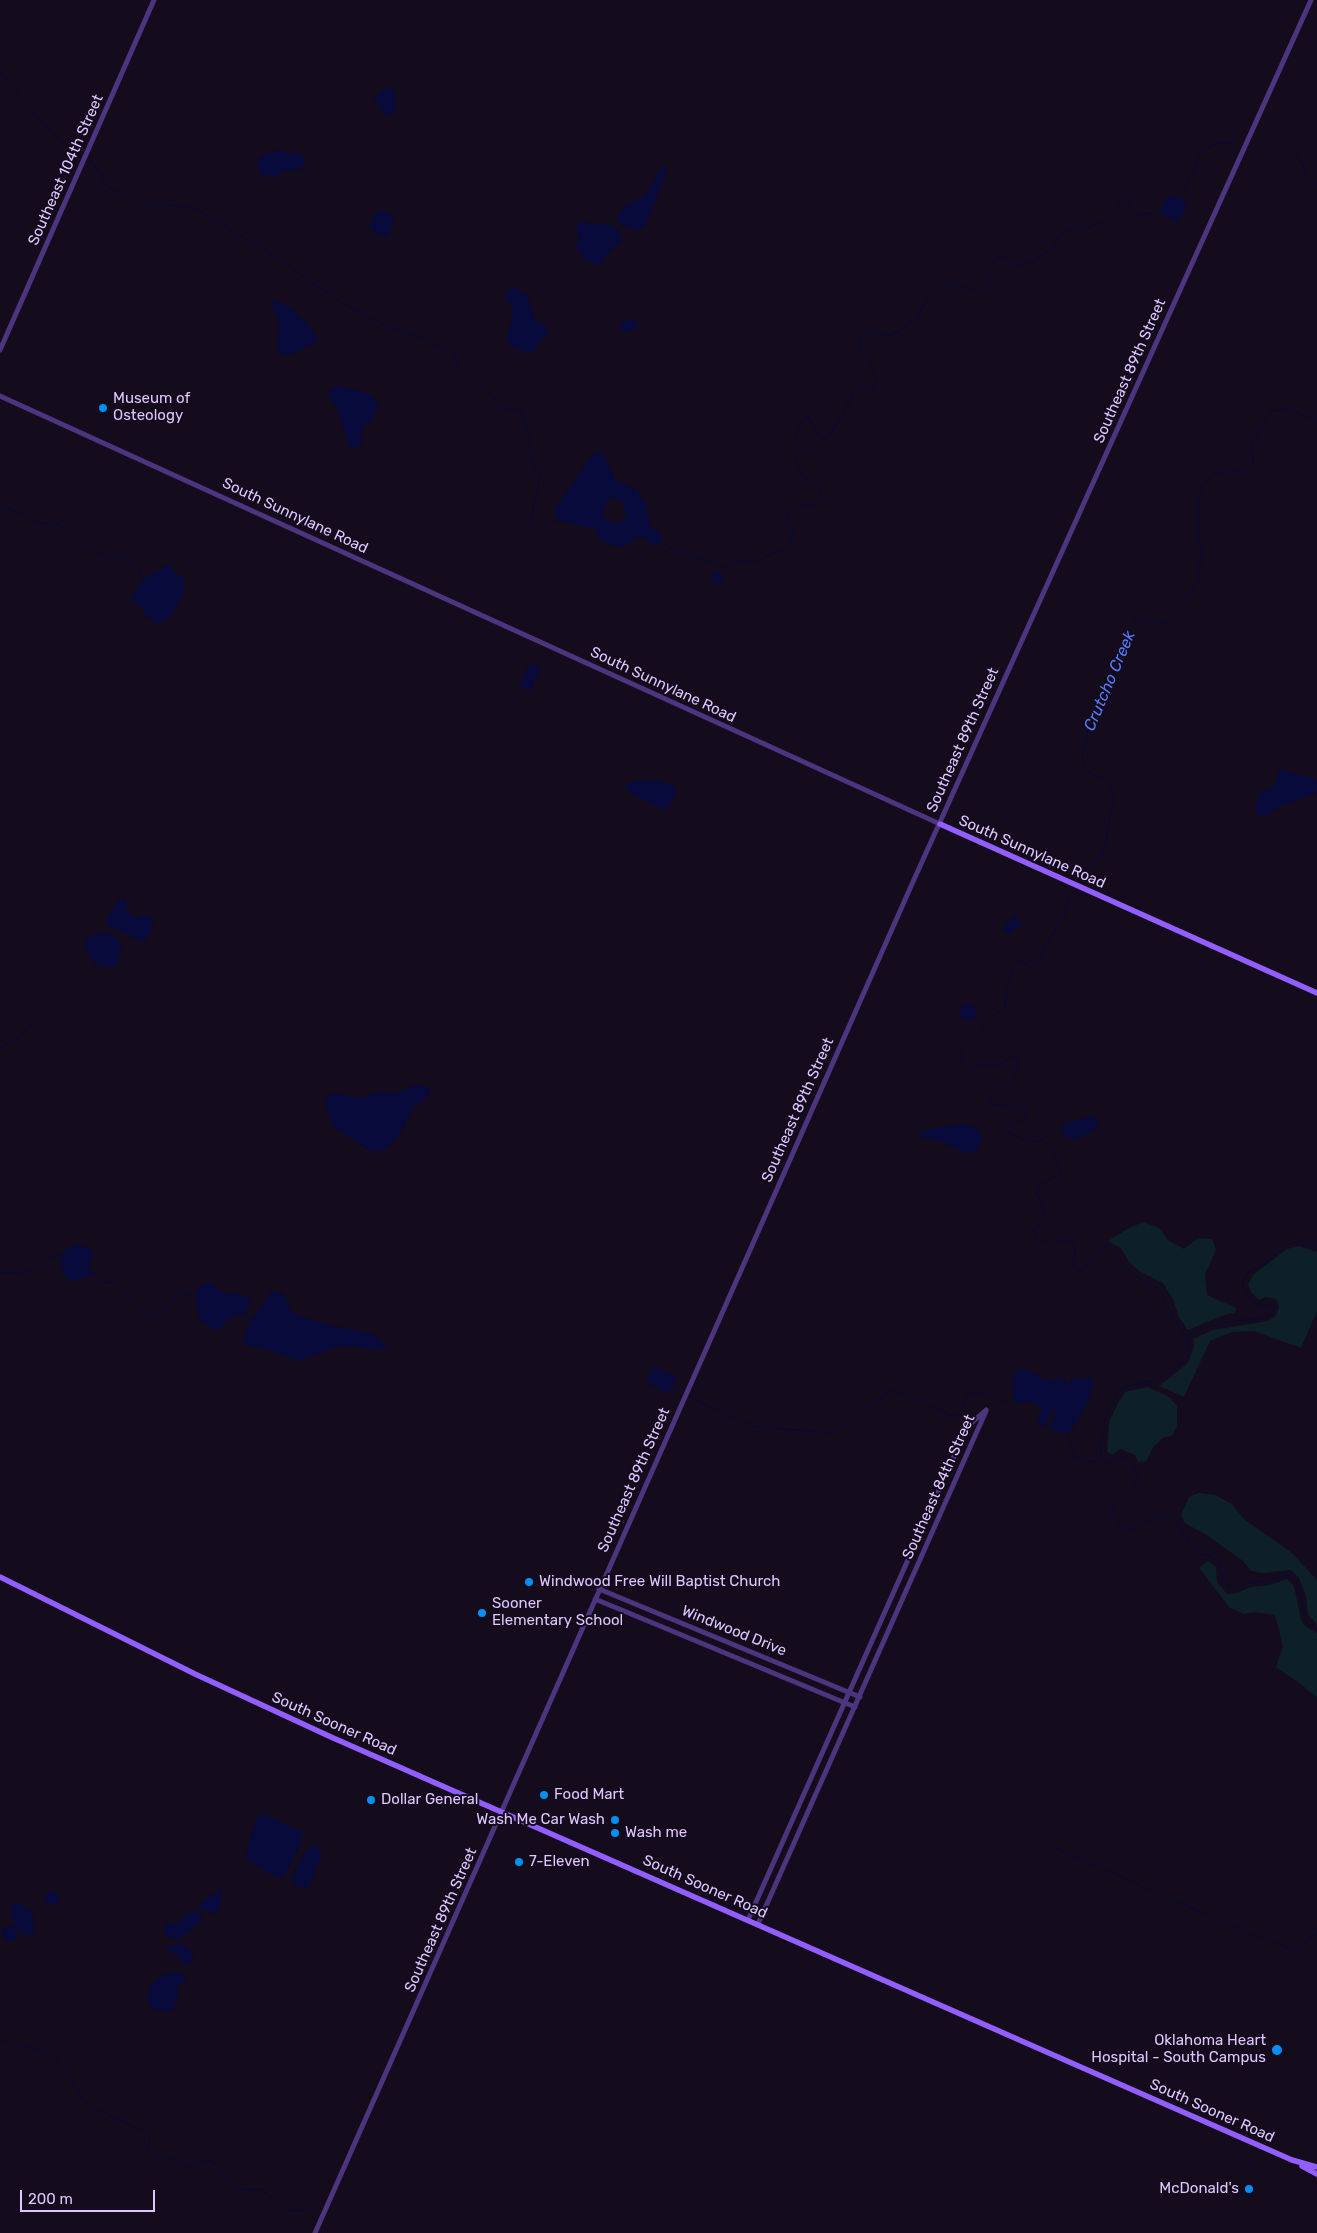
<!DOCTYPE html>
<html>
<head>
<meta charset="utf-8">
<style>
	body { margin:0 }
	#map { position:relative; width:1317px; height:2233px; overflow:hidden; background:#140b1d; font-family:Rubik,sans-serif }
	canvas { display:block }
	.scale { position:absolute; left:20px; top:2190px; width:135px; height:22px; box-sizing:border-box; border:2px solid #dec7ff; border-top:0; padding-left:6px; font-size:15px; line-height:18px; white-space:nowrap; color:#dec7ff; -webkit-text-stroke:4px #140b1d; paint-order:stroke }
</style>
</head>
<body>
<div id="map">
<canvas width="1317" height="2233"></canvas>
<div class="scale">200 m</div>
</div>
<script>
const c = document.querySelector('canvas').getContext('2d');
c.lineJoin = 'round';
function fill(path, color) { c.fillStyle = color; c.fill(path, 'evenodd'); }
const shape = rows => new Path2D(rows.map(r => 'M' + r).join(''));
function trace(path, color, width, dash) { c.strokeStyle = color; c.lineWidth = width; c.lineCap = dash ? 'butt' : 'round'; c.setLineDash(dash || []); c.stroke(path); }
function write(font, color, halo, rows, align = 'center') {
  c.font = font + ' Rubik,sans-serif'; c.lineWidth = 4; c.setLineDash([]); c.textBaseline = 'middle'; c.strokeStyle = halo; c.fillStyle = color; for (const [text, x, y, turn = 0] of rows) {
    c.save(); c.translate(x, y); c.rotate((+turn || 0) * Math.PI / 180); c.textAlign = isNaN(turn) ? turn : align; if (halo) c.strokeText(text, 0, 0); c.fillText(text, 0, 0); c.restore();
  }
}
const green = shape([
	[1143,1222,1159,1228,1168,1240,1184,1249,1198,1238,1212,1239,1216,1249,1205,1275,1207,1295,1236,1308,1235,1313,1224,1315,1188,1330,1179,1317,1173,1299,1163,1283,1139,1271,1129,1262,1121,1248,1108,1241,1127,1229],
	[1299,1246,1317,1252,1317,1311,1301,1348,1254,1331,1232,1332,1210,1341,1184,1397,1159,1386,1188,1363,1194,1346,1193,1339,1213,1330,1268,1321,1276,1316,1279,1307,1276,1299,1266,1297,1259,1300,1251,1292,1248,1284,1253,1275,1287,1249],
	[1148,1387,1169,1397,1177,1406,1177,1426,1172,1436,1164,1437,1154,1446,1146,1461,1138,1462,1135,1455,1120,1449,1113,1455,1107,1452,1109,1422,1118,1403,1125,1392],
	[1199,1493,1215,1495,1232,1504,1244,1519,1292,1553,1317,1580,1317,1624,1308,1615,1306,1596,1299,1578,1291,1570,1263,1573,1251,1571,1243,1561,1208,1536,1185,1523,1181,1515,1189,1497],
	[1208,1561,1216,1567,1217,1582,1227,1594,1237,1593,1250,1587,1270,1585,1287,1579,1294,1586,1301,1620,1305,1626,1317,1633,1317,1698,1302,1685,1276,1667,1283,1646,1275,1615,1254,1612,1244,1614,1230,1608,1199,1568]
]);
const water = shape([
	[393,86,397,108,390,116,382,112,374,99,382,90],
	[283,149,286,154,297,153,304,157,305,162,302,168,294,171,285,170,274,177,261,174,257,164,260,156],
	[666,165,667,168,661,186,645,226,636,231,617,222,619,212,624,207,645,195,662,166],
	[1171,195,1181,198,1187,206,1179,221,1176,222,1159,212,1168,196],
	[381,210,393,217,394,220,389,235,386,237,373,231,369,226,376,212],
	[584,221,596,225,606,223,618,230,621,237,622,242,608,253,599,266,585,260,576,245,579,238,576,226],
	[514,288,527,294,535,320,545,325,549,333,541,339,536,349,529,353,510,346,507,337,512,320,512,308,504,293,505,291],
	[277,300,292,309,309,325,317,339,315,343,288,356,278,353,277,348,279,323,272,303],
	[627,320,634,320,639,325,631,332,621,331,620,322],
	[339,386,367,393,373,396,379,405,371,421,363,427,361,434,362,443,355,448,349,447,338,410,329,396,330,389],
	[598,452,603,454,615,480,637,490,641,498,646,502,649,522,652,528,661,534,661,543,655,546,640,536,624,546,616,547,600,540,595,529,558,520,554,513,555,509,592,455],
	[615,498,622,502,627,514,624,521,617,524,604,518,602,514,608,500],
	[169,564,173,572,183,577,184,593,171,616,159,624,147,617,140,606,133,602,131,597,144,579],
	'711 578a6 6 0 1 1 12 0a6 6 0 1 1-12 0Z',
	[530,663,540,668,530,691,519,686],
	[1282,769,1302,776,1313,777,1317,783,1317,793,1283,805,1266,816,1259,815,1255,807,1260,793,1275,786,1279,770],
	[642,780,662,781,674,786,676,792,668,808,663,810,628,791,626,788,628,783],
	[125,898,127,912,135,917,148,915,154,920,150,934,145,940,141,941,107,925,106,917,119,900],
	[1016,915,1018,915,1017,920,1025,926,1016,927,1010,933,1003,931,1004,925],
	[104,932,114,935,123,949,119,954,118,964,114,967,105,967,94,963,85,946,87,938],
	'960 1012a8 8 0 1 1 16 0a8 8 0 1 1-16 0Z',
	[418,1085,429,1087,430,1091,425,1099,415,1105,398,1137,389,1147,382,1151,371,1151,333,1127,325,1104,329,1095,336,1093,358,1098,380,1092,393,1093],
	[1094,1116,1099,1124,1098,1127,1078,1139,1074,1140,1064,1135,1062,1130,1064,1123],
	[965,1124,977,1129,983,1139,978,1150,971,1153,961,1151,936,1139,924,1139,921,1135,920,1132,930,1129],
	[77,1244,93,1251,94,1254,89,1263,93,1275,75,1281,66,1278,61,1267,62,1255,68,1248],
	[211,1282,222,1292,238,1294,253,1300,245,1309,248,1313,228,1318,221,1329,215,1330,200,1321,196,1304,196,1292,200,1285],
	[272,1291,283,1293,291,1311,296,1314,333,1326,365,1332,375,1335,380,1341,388,1345,381,1349,373,1350,356,1346,339,1346,299,1361,266,1349,246,1346,242,1342,250,1322],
	[655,1367,675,1376,676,1380,668,1394,647,1382,651,1369],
	[1018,1369,1027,1370,1039,1375,1040,1378,1051,1380,1064,1378,1066,1379,1067,1386,1072,1379,1090,1378,1093,1380,1090,1398,1071,1430,1066,1433,1049,1430,1058,1407,1056,1406,1043,1427,1037,1424,1041,1410,1037,1405,1029,1402,1015,1403,1011,1380],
	[263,1813,302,1832,300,1846,283,1878,275,1877,247,1859,247,1852,250,1838,258,1817],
	[324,1840,316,1846,321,1851,321,1857,308,1888,295,1886,291,1881,302,1857,308,1848],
	[221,1889,222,1891,219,1912,214,1914,201,1910,199,1904],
	'45 1898a7 7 0 1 1 14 0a7 7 0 1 1-14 0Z',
	[19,1903,32,1912,33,1916,34,1932,29,1935,21,1932,11,1917,11,1906],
	[195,1911,199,1912,202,1920,185,1935,177,1939,165,1936,163,1931,165,1924,181,1922,185,1915],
	'2 1933a8 8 0 1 1 16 0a8 8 0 1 1-16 0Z',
	[181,1943,191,1951,194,1958,186,1965,181,1962,178,1955,169,1952,167,1947],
	[176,1971,183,1973,186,1979,185,1982,177,1986,178,1996,173,2009,168,2012,153,2009,146,1997,150,1987,159,1977]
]);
const stream = shape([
	[0,71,37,117,63,144,80,155],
	[1297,156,1310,178,1317,185],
	[91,161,103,176,104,184,141,205,159,203,196,209,266,251,339,301,371,319,427,340,454,353,459,369,493,396,502,409,517,409,521,411,531,446,531,461,540,476,531,519,534,526,541,529,559,519],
	[1181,198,1202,150,1216,144,1230,143,1237,140],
	[0,508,11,509,40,523,57,524,68,529,88,546,102,554,121,558,135,565,144,579],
	[662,543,682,555,700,558,723,567,745,561,755,561,787,548,794,535,787,519,791,510,803,505,810,506,817,504,820,501,822,495,818,486,803,477,797,466,796,461,798,455,807,450,805,444,796,440,795,437,804,418,809,416,818,437,825,439,830,436,857,388,863,386,869,390,873,388,877,379,869,362,860,349,861,336,872,332,887,336,900,331,917,318,926,301,934,292,948,283,953,282,970,290,980,292,986,287,996,257,1006,258,1021,265,1035,260,1052,249,1060,235,1067,230,1074,228,1086,228,1104,221,1113,214,1122,200,1127,197,1134,212,1139,215,1160,212],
	[1079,878,1083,869,1103,855,1114,798,1109,782,1088,771,1082,759,1088,730,1115,671,1121,661,1135,621,1143,618,1161,624,1166,622,1192,592,1199,578,1201,552,1198,530,1198,498,1203,485,1215,474,1227,472,1235,472,1249,468,1254,461,1251,449,1253,442,1271,411,1287,409,1317,420],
	[1073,891,1068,901,1065,914,1045,946,1040,960,1031,967,1020,961,1014,963,1008,984,1005,1007,988,1021,980,1032,962,1050,960,1053,961,1064,968,1068,985,1063,994,1067,1013,1057,1016,1058,1018,1064,1012,1080,996,1089,990,1098,990,1104,1007,1106,1024,1110,1026,1116,1022,1121,1005,1127,1005,1131,1029,1142,1043,1140,1052,1150,1060,1168,1061,1173,1041,1184,1038,1189,1037,1194,1046,1214,1034,1231,1036,1238,1050,1244,1064,1239,1072,1241,1075,1253,1073,1265,1075,1269,1081,1271,1090,1264,1100,1249,1110,1246,1116,1252,1122,1264,1134,1275,1160,1290,1175,1321,1186,1336,1189,1346,1186,1360,1161,1378,1120,1389,1105,1419,1104,1430,1100,1442,1102,1460,1110,1463,1121,1457,1125,1457,1133,1466,1138,1478,1135,1486,1115,1503,1112,1511,1119,1524,1129,1530,1158,1516,1169,1516,1177,1521,1194,1550,1198,1554,1210,1556,1220,1563,1222,1578,1229,1588,1237,1588,1251,1582,1266,1581,1289,1575,1294,1578,1301,1592,1302,1608,1306,1622,1317,1629],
	[0,1047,12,1042,45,1014],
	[0,1273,27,1272,39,1267,50,1258,61,1255],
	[92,1274,101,1281,113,1283,143,1312,148,1312,148,1315,158,1315,165,1312,179,1291,196,1297],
	[244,1315,247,1319,252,1320],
	[1186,1336,1219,1323,1260,1318,1272,1315,1275,1309,1273,1304,1262,1305,1254,1302,1248,1296,1242,1284,1246,1274,1272,1258,1285,1245,1301,1241,1312,1246,1317,1244],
	[672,1388,678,1391],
	[690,1396,695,1400,756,1427,833,1433,848,1423],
	[998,1399,1005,1401,1013,1397],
	[856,1416,892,1390,956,1417,960,1414,967,1396,971,1393,979,1392,986,1394],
	[1066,1433,1075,1458,1094,1462,1102,1460],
	[1056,1848,1151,1890],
	[1162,1895,1251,1934,1254,1934,1294,1950,1317,1932],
	[0,2040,45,2052,55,2059,84,2100,95,2109,148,2133,150,2141,148,2150,154,2155,170,2158,187,2167,212,2160,232,2187,248,2190,261,2189,286,2209,294,2211,308,2209]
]);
const tertiary = shape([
	[0,350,154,0],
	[0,396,940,824],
	[599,1589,860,1697],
	[595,1599,855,1707],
	[748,1920,967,1427,986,1410],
	[758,1924,986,1411],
	[315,2233,912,884,1311,0]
]);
const secondary = shape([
	[940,824,1317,993],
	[0,1577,195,1674,331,1737,1292,2160,1317,2167],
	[1302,2166,1317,2174]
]);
const markers = [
	[103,408,5,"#008ff2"],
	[529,1582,5,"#008ff2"],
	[482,1613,5,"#008ff2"],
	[544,1795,5,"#008ff2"],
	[371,1800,5,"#008ff2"],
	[615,1820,5,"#008ff2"],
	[615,1833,5,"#008ff2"],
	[519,1862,5,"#008ff2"],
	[1277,2050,6,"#008ff2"],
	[1249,2189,5,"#008ff2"]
];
const streetNames = [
	["Southeast 104th Street",66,170,-66],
	["Southeast 89th Street",1130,371,-66],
	["South Sunnylane Road",295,516,25],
	["South Sunnylane Road",663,685,25],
	["Southeast 89th Street",963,740,-66],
	["South Sunnylane Road",1032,852,24],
	["Southeast 89th Street",798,1110,-66],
	["Southeast 89th Street",634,1480,-66],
	["Southeast 84th Street",939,1487,-66],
	["Windwood Drive",734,1631,22],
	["South Sooner Road",334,1724,24],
	["South Sooner Road",705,1887,24],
	["Southeast 89th Street",441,1920,-66],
	["South Sooner Road",1212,2111,24]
];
const poiNames = [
	["Museum of",113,399],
	["Osteology",113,416],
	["Windwood Free Will Baptist Church",539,1582],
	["Sooner",492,1604],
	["Elementary School",492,1621],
	["Food Mart",554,1795],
	["Dollar General",381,1800],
	["Wash Me Car Wash",605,1820,"right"],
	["Wash me",625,1833],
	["7-Eleven",529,1862],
	["Oklahoma Heart",1266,2041,"right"],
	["Hospital - South Campus",1266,2058,"right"],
	["McDonald's",1239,2189,"right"]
];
const waterNames = [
	["Crutcho Creek",1110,681,-67]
];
fill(green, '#0e2027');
fill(water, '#070a3a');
trace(stream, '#070a3a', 1);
trace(tertiary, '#4d347e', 5);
trace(secondary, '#935eff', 5.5);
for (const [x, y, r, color] of markers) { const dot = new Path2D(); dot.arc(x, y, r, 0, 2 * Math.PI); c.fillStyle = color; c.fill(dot); trace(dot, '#140b1d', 2); }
write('15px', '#dec7ff', '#140b1d', streetNames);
write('15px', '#dec7ff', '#140b1d', poiNames, 'left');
write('italic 16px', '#557cff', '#140b1d', waterNames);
</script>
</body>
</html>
